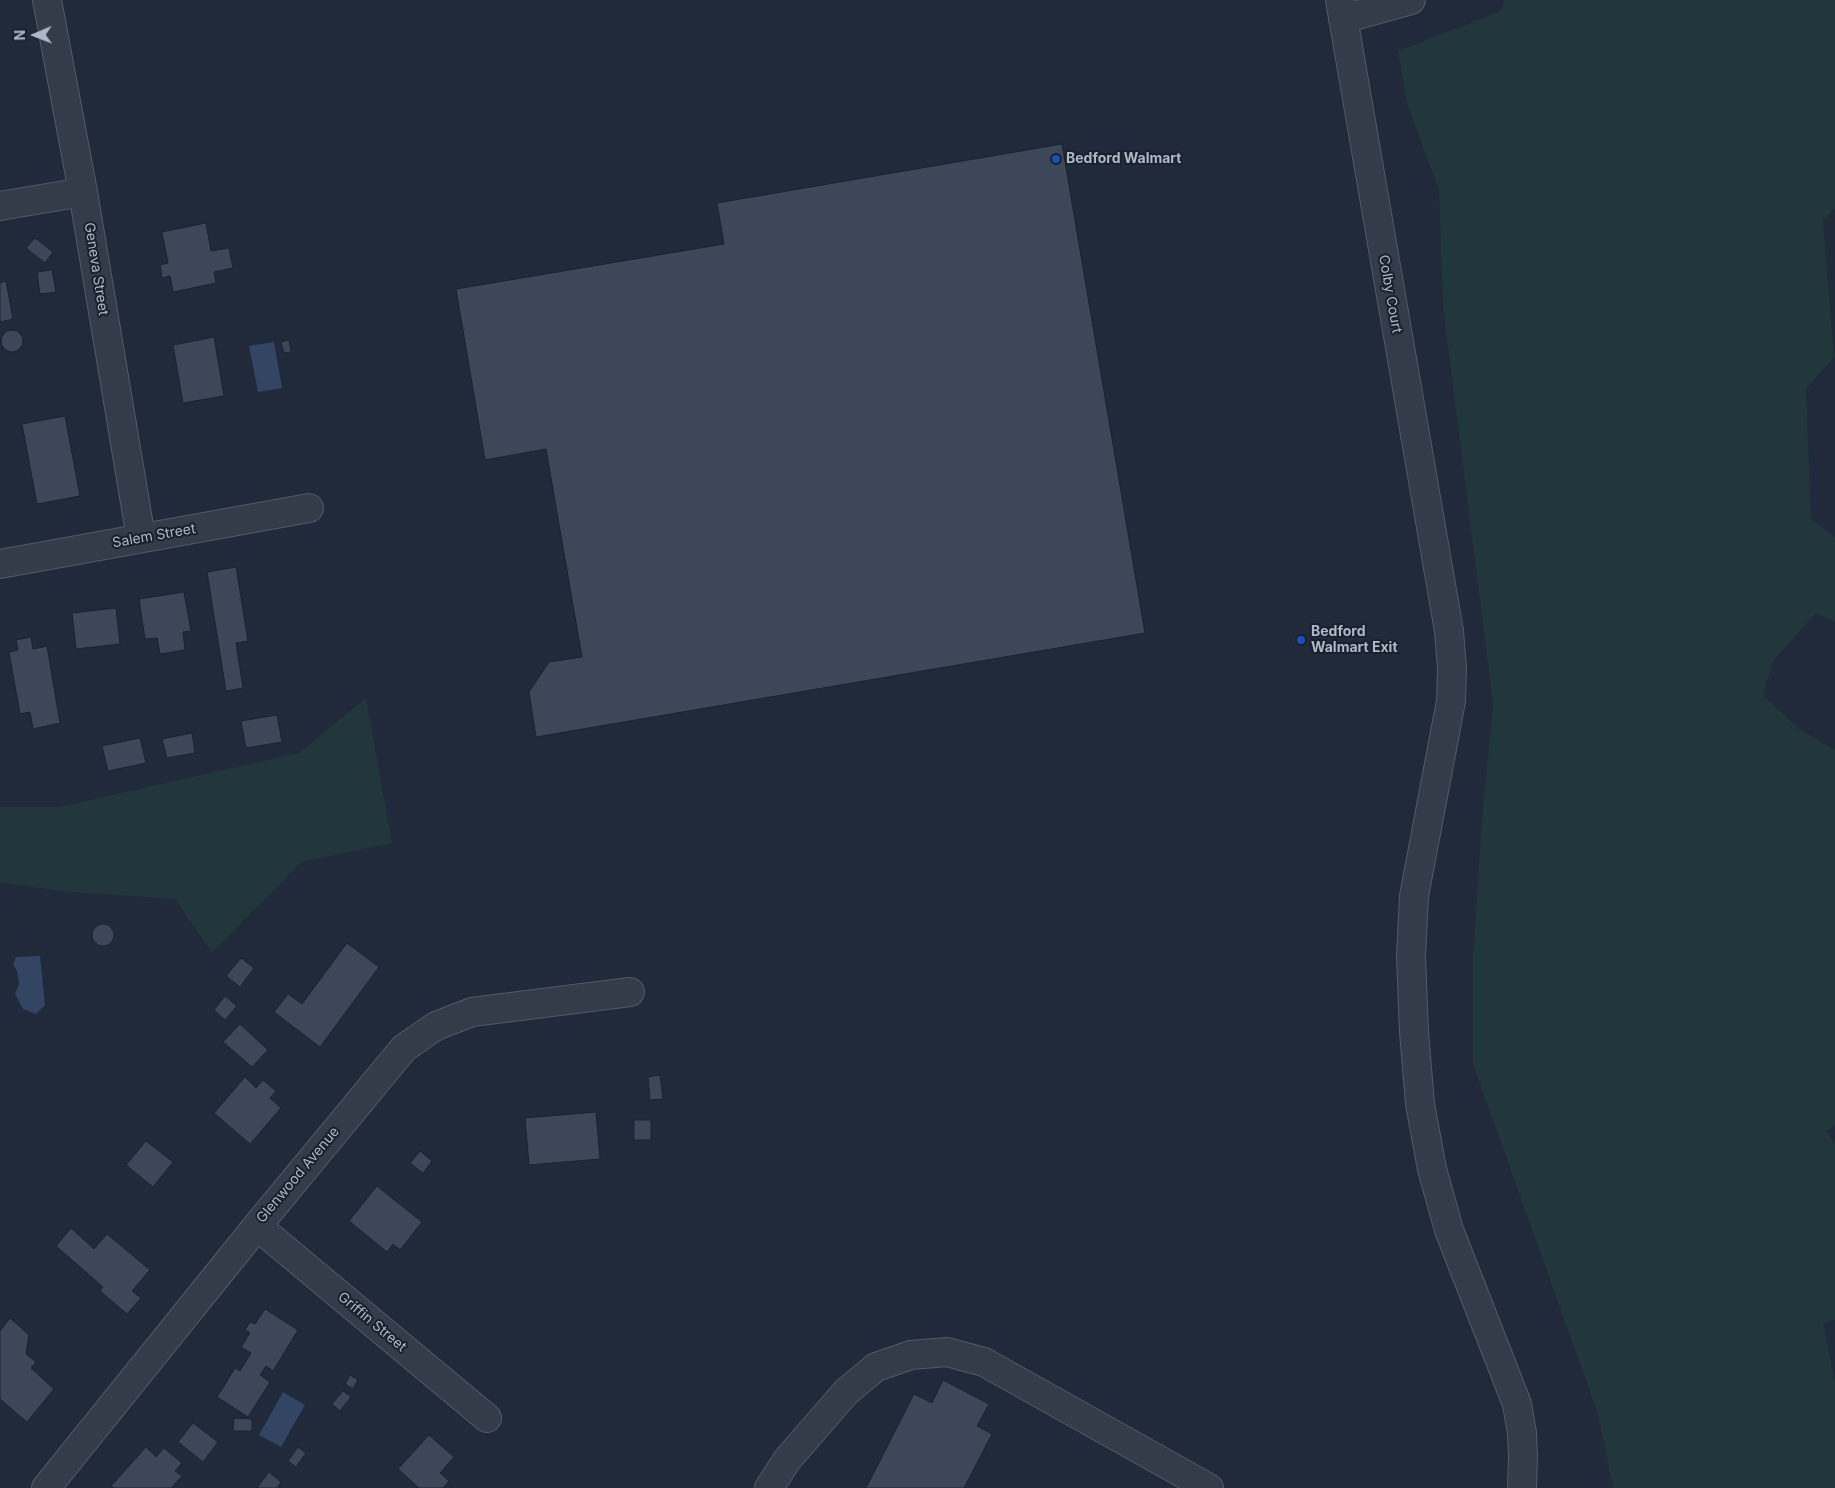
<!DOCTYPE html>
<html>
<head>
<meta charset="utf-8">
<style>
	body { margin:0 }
	#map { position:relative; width:1835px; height:1488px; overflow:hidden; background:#202a3a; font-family:Inter,sans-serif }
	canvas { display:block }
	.north { position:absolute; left:10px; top:10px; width:50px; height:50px; -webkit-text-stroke:4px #19212e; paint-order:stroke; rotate:269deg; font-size:14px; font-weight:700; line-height:20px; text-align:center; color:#aeb7c6 }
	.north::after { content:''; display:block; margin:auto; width:18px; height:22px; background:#aeb7c6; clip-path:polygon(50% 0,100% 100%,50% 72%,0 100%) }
</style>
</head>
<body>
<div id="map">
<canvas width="1835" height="1488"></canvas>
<div class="north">N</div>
</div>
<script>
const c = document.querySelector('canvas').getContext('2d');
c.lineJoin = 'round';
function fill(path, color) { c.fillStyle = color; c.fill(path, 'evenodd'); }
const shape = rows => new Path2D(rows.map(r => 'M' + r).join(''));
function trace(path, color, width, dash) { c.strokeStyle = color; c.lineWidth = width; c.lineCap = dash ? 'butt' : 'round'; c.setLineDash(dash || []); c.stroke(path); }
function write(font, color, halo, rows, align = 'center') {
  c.font = font + ' Inter,sans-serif'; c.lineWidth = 4; c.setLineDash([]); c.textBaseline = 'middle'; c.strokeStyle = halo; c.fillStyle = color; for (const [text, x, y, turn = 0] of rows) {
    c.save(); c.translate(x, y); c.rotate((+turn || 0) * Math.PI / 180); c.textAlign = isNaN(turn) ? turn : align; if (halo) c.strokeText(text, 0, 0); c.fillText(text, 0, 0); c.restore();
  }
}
const green = shape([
	[1504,0,1835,0,1835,208,1823,221,1834,357,1806,389,1811,519,1835,537,1835,622,1816,613,1773,661,1763,695,1799,729,1835,750,1835,1125,1826,1131,1835,1143,1835,1320,1823,1323,1835,1383,1835,1488,1613,1488,1598,1414,1473,1064,1473,959,1481,832,1493,703,1443,307,1439,190,1408,106,1398,51,1501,11],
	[366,698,392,843,301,862,212,953,175,899,60,891,0,882,0,807,59,807,299,753]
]);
const water = shape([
	[274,342,282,388,258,392,249,346],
	[40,956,45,1005,36,1014,23,1009,15,994,19,984,17,971,13,964,16,957],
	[283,1392,305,1405,281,1447,259,1435]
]);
const building = shape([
	[1062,144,1145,633,536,737,529,692,549,662,582,657,546,449,485,460,456,289,724,244,717,203,1062,144],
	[206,223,211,251,229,248,233,268,214,272,216,283,173,292,170,276,162,278,160,265,168,263,162,232,206,223],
	[35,238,53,252,45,263,26,248,35,238],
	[52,270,56,292,40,294,37,272,52,270],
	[6,281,13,319,0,322,0,283,6,281],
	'1 341a11 11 0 1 1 22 0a11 11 0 1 1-22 0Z',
	[214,337,224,396,183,403,173,345,214,337],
	[289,340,291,352,284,353,281,342,289,340],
	[65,416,80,496,37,504,22,424,65,416],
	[236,567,248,641,236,643,243,688,226,691,207,572,236,567],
	[184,592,191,631,183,632,185,650,160,654,157,638,145,639,139,599,184,592],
	[116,608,120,644,76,649,72,613,116,608],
	[31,637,33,649,47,646,60,723,33,729,30,712,20,714,9,652,18,650,16,640,31,637],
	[277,715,282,742,246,748,241,721,277,715],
	[192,733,195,753,167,758,162,739,192,733],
	[140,738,146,763,108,771,102,746,140,738],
	'92 935a11 11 0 1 1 22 0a11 11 0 1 1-22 0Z',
	[347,943,379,967,320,1047,274,1012,288,994,302,1004,347,943],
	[241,958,254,968,240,987,226,976,241,958],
	[225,996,237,1006,225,1020,214,1010,225,996],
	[240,1024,268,1050,252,1067,223,1042,240,1024],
	[660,1075,663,1099,650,1100,648,1077,660,1075],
	[245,1077,256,1088,263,1080,276,1091,270,1098,281,1108,250,1144,214,1113,245,1077],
	[596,1112,600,1159,529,1165,525,1118,596,1112],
	[634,1120,651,1120,651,1140,634,1140,634,1120],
	[146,1141,173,1162,153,1187,126,1165,146,1141],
	[420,1151,432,1161,423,1173,410,1163,420,1151],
	[377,1186,422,1222,400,1250,393,1244,387,1252,349,1221,377,1186],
	[71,1228,94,1249,107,1234,150,1270,132,1291,141,1298,127,1314,100,1291,103,1287,56,1246,71,1228],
	[265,1309,298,1330,273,1371,266,1366,260,1375,270,1382,248,1417,217,1397,235,1368,240,1371,251,1353,241,1347,250,1333,245,1330,250,1322,255,1324,265,1309],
	[10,1318,29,1335,26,1354,36,1362,31,1368,54,1389,27,1422,0,1399,0,1331,10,1318],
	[350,1375,358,1380,353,1389,345,1384,350,1375],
	[943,1380,989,1404,977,1426,992,1434,964,1488,866,1488,914,1394,932,1403,943,1380],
	[343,1391,351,1397,340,1411,332,1404,343,1391],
	[234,1418,252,1419,252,1431,233,1431,234,1418],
	[193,1423,218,1442,203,1462,178,1442,193,1423],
	[429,1435,454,1457,440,1473,449,1481,443,1488,419,1488,398,1469,429,1435],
	[146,1447,156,1457,164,1448,182,1463,175,1471,182,1476,171,1488,114,1488,111,1486,146,1447],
	[298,1447,306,1453,296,1467,288,1461,298,1447],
	[269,1472,281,1482,277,1488,257,1488,269,1472]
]);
const minor = shape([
	[47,0,83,192,141,538],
	[1340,0,1449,631,1452,668,1451,701,1414,896,1411,956,1414,1032,1420,1104,1432,1169,1449,1230,1517,1404,1522,1433,1523,1457,1522,1488],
	[1343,19,1411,0],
	[0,206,83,192],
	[0,564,309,508],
	[257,1226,487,1418],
	[46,1488,257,1226,404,1048,436,1026,472,1012,630,992],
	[769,1488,787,1460,846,1392,876,1367,911,1355,947,1352,984,1362,1209,1488]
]);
const markers = [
	[1056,159,5,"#1a4fb4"],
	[1301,640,5,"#1a4fb4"]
];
const poiNames = [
	["Bedford Walmart",1066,159],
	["Bedford",1311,632],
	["Walmart Exit",1311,648]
];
const streetNames = [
	["Geneva Street",96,269,81],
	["Colby Court",1390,294,80],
	["Salem Street",154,536,-10],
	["Glenwood Avenue",298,1175,-50],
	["Griffin Street",372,1322,40]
];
fill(green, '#22373b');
fill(water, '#324562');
fill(building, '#3c4859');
trace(building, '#1b2330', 1);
trace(minor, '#515a68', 30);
trace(minor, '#343c4a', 28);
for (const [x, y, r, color] of markers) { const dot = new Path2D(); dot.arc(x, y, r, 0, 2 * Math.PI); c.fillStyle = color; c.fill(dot); trace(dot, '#19212e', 2); }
write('bold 14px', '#aeb7c6', '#19212e', poiNames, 'left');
write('14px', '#aeb7c6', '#19212e', streetNames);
</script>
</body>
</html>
